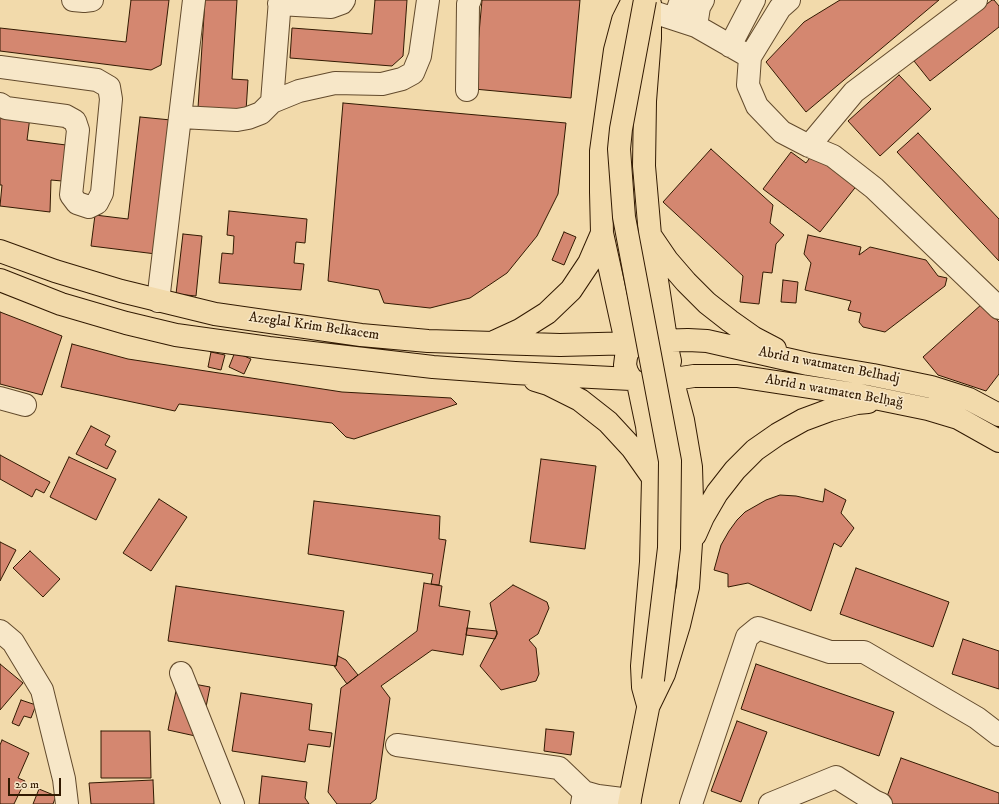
<!DOCTYPE html>
<html>
<head>
<meta charset="utf-8">
<style>
	body { margin:0 }
	#map { position:relative; width:999px; height:804px; overflow:hidden; background:#f2daab; font-family:"IM FELL DW Pica",serif }
	canvas { display:block }
	.scale { position:absolute; left:8px; top:778px; width:53px; height:18px; box-sizing:border-box; border:2px solid #321a02; border-top:0; padding-left:5px; font-size:12px; line-height:14px; white-space:nowrap; color:#321a02; -webkit-text-stroke:3px #f7e7c8; paint-order:stroke }
</style>
</head>
<body>
<div id="map">
<canvas width="999" height="804"></canvas>
<div class="scale">20 m</div>
</div>
<script>
const c = document.querySelector('canvas').getContext('2d');
c.lineJoin = 'round';
function fill(path, color) { c.fillStyle = color; c.fill(path, 'evenodd'); }
const shape = rows => new Path2D(rows.map(r => 'M' + r).join(''));
function trace(path, color, width, dash) { c.strokeStyle = color; c.lineWidth = width; c.lineCap = dash ? 'butt' : 'round'; c.setLineDash(dash || []); c.stroke(path); }
function write(font, color, halo, rows, align = 'center') {
  c.font = font + ' "IM FELL DW Pica",serif'; c.lineWidth = 3; c.setLineDash([]); c.textBaseline = 'middle'; c.strokeStyle = halo; c.fillStyle = color; for (const [text, x, y, turn = 0] of rows) {
    c.save(); c.translate(x, y); c.rotate((+turn || 0) * Math.PI / 180); c.textAlign = isNaN(turn) ? turn : align; if (halo) c.strokeText(text, 0, 0); c.fillText(text, 0, 0); c.restore();
  }
}
const building = shape([
	[131,0,169,0,161,65,151,70,0,51,0,28,126,42,131,0],
	[205,0,237,0,232,79,248,80,246,111,198,108,205,0],
	[375,0,407,0,403,56,392,66,290,58,292,28,372,34,375,0],
	[482,0,580,0,571,98,474,89,482,0],
	[840,0,939,0,806,112,766,62,804,22,840,0],
	[992,0,994,0,999,6,999,27,930,81,914,61,992,0],
	[899,75,931,109,880,156,848,121,899,75],
	[343,103,566,123,558,194,537,236,507,273,470,298,430,308,384,303,379,290,328,281,343,103],
	[0,113,30,117,27,140,66,145,62,181,51,180,50,212,0,206,2,185,0,185,0,113],
	[140,117,171,120,156,254,91,246,95,215,128,219,140,117],
	[918,133,999,219,999,261,897,152,918,133],
	[711,149,773,205,770,223,784,235,776,244,772,273,763,272,759,304,740,302,743,276,663,202,711,149],
	[815,151,858,184,820,232,763,189,791,152,806,163,815,151],
	[229,211,307,219,305,243,296,242,294,263,304,264,301,290,219,283,222,253,233,254,234,236,227,235,229,211],
	[564,232,576,237,564,265,552,260,564,232],
	[183,234,202,236,196,296,176,294,183,234],
	[808,235,861,247,859,255,870,247,926,260,938,276,947,278,945,286,885,332,863,327,859,322,861,313,848,310,851,301,805,290,811,263,804,254,808,235],
	[783,280,798,282,796,303,781,302,783,280],
	[982,304,999,322,999,374,986,391,938,375,923,357,982,304],
	[0,312,62,336,42,395,0,384,0,312],
	[72,344,128,359,342,392,451,398,457,404,354,439,346,437,332,423,179,404,175,411,61,387,72,344],
	[211,352,225,355,221,370,208,367,211,352],
	[235,352,251,359,244,374,229,367,235,352],
	[91,426,110,436,105,445,116,451,107,469,76,454,91,426],
	[0,455,50,482,44,493,36,489,32,497,0,479,0,455],
	[69,457,116,479,96,520,50,497,69,457],
	[541,459,596,466,585,549,530,542,541,459],
	[825,489,846,500,841,513,854,528,841,547,834,543,811,611,748,583,728,587,728,574,714,570,721,545,729,531,737,520,745,512,766,500,780,495,796,496,823,502,825,489],
	[159,499,187,517,151,571,123,553,159,499],
	[314,501,440,516,439,539,446,540,439,585,431,584,433,574,308,554,314,501],
	[0,542,16,550,0,581,0,542],
	[30,551,60,579,43,597,13,568,30,551],
	[856,568,949,602,933,647,840,614,856,568],
	[424,583,442,586,439,606,470,611,463,655,432,650,381,686,390,698,376,799,370,804,337,804,328,792,341,688,417,631,424,583],
	[513,585,547,602,549,608,538,634,529,640,536,648,539,674,536,681,501,690,480,666,497,634,490,603,513,585],
	[176,586,344,611,336,666,168,641,176,586],
	[467,628,497,631,497,634,495,639,466,635,467,628],
	[963,639,999,651,999,689,952,674,963,639],
	[338,656,346,660,358,675,347,684,334,666,336,666,338,656],
	[0,664,23,683,0,710,0,664],
	[756,664,894,712,879,756,741,709,756,664],
	[178,681,210,687,200,737,168,730,178,681],
	[241,693,312,704,309,730,332,733,330,747,308,744,305,762,232,751,241,693],
	[21,700,36,705,31,718,24,716,19,726,12,723,21,700],
	[737,721,767,732,741,802,711,791,737,721],
	[546,729,574,732,571,755,544,751,546,729],
	[101,731,150,731,151,778,101,778,101,731],
	[2,740,29,753,18,778,25,781,14,804,0,804,0,745,2,740],
	[901,758,999,793,999,804,891,804,885,802,901,758],
	[262,776,307,782,305,798,309,804,259,804,262,776],
	[153,780,154,804,91,804,89,783,153,780],
	[39,789,56,796,53,804,33,804,39,789]
]);
const minor = shape([
	[73,0,84,1,92,0],
	[703,0,699,7,696,26,750,57],
	[789,0,780,8,750,57,748,85,757,106,782,132,809,146,833,156,874,188,999,308],
	[279,4,331,7,342,3,344,0],
	[650,11,696,26],
	[675,18,681,0],
	[730,46,754,0],
	[0,67,97,80,109,87,111,99,102,193,97,203,89,207,77,203,71,195,78,130,75,121,66,116,6,108,0,104],
	[467,90,468,4,470,0],
	[272,102,280,0],
	[181,117,237,120,248,118,261,113,272,102,299,91,335,83,382,84,402,79,413,73,420,56,428,0],
	[809,146,854,92,976,0],
	[158,301,194,0],
	[0,398,25,405],
	[0,631,13,642,42,690,64,779,67,804],
	[181,673,233,804],
	[397,745,559,768,584,792],
	[582,804,584,792,598,796,630,800],
	[691,804,747,637,758,628,830,652,864,652,977,718,999,735],
	[770,804,836,777,874,801,881,804]
]);
const major = shape([
	[650,4,650,38,645,101,644,166,650,235,668,352,670,361,666,375,661,381,654,384,646,385,638,383,631,379,627,372,625,365,626,357,628,351,637,343,647,340,654,341,660,344,668,352],
	[652,238,667,260,686,282,707,303,730,321,754,338,775,349],
	[0,251,55,271,121,291,215,314,361,335,428,341,560,345,637,343],
	[0,280,61,304,126,323,176,335,269,348,433,367,515,373,631,379],
	[496,341,520,330,547,313,571,290,589,263,602,233],
	[654,341,688,340,707,341,808,364,873,375,931,387,969,399,999,415],
	[628,351,602,233,601,192,601,151,615,50,623,20,633,0],
	[535,380,548,384,580,400,608,422,632,448,651,475],
	[661,381,694,376,737,376,855,394,928,409,958,418,999,441],
	[638,383,647,426,653,479,651,562,642,666,643,687,648,705],
	[695,535,703,517,717,493,735,470,755,450,778,434,803,420,830,410,857,403,868,402],
	[648,707,664,674,679,625,688,587,691,543,692,500,691,467,683,420,669,367],
	[629,804,651,693]
]);
const majorBridge = shape([
	[645,0,621,129,619,149,624,217,670,461,669,548,653,680]
]);
const streetNames = [
	["Azeglal Krim Belkacem",314,327,8],
	["Abrid n watmaten Belhadj",829,366,11],
	["Abrid n watmaten Belḥaǧ",834,392,10]
];
fill(building, '#d48770');
trace(building, '#321a02', 1);
trace(minor, '#624a2c', 24);
trace(major, '#321a02', 24);
trace(minor, '#f7e7c8', 22);
trace(major, '#f2daab', 22);
trace(majorBridge, '#321a02', 24, []);
trace(majorBridge, '#f2daab', 22);
write('14px', '#321a02', '#f7e7c8', streetNames);
</script>
</body>
</html>
